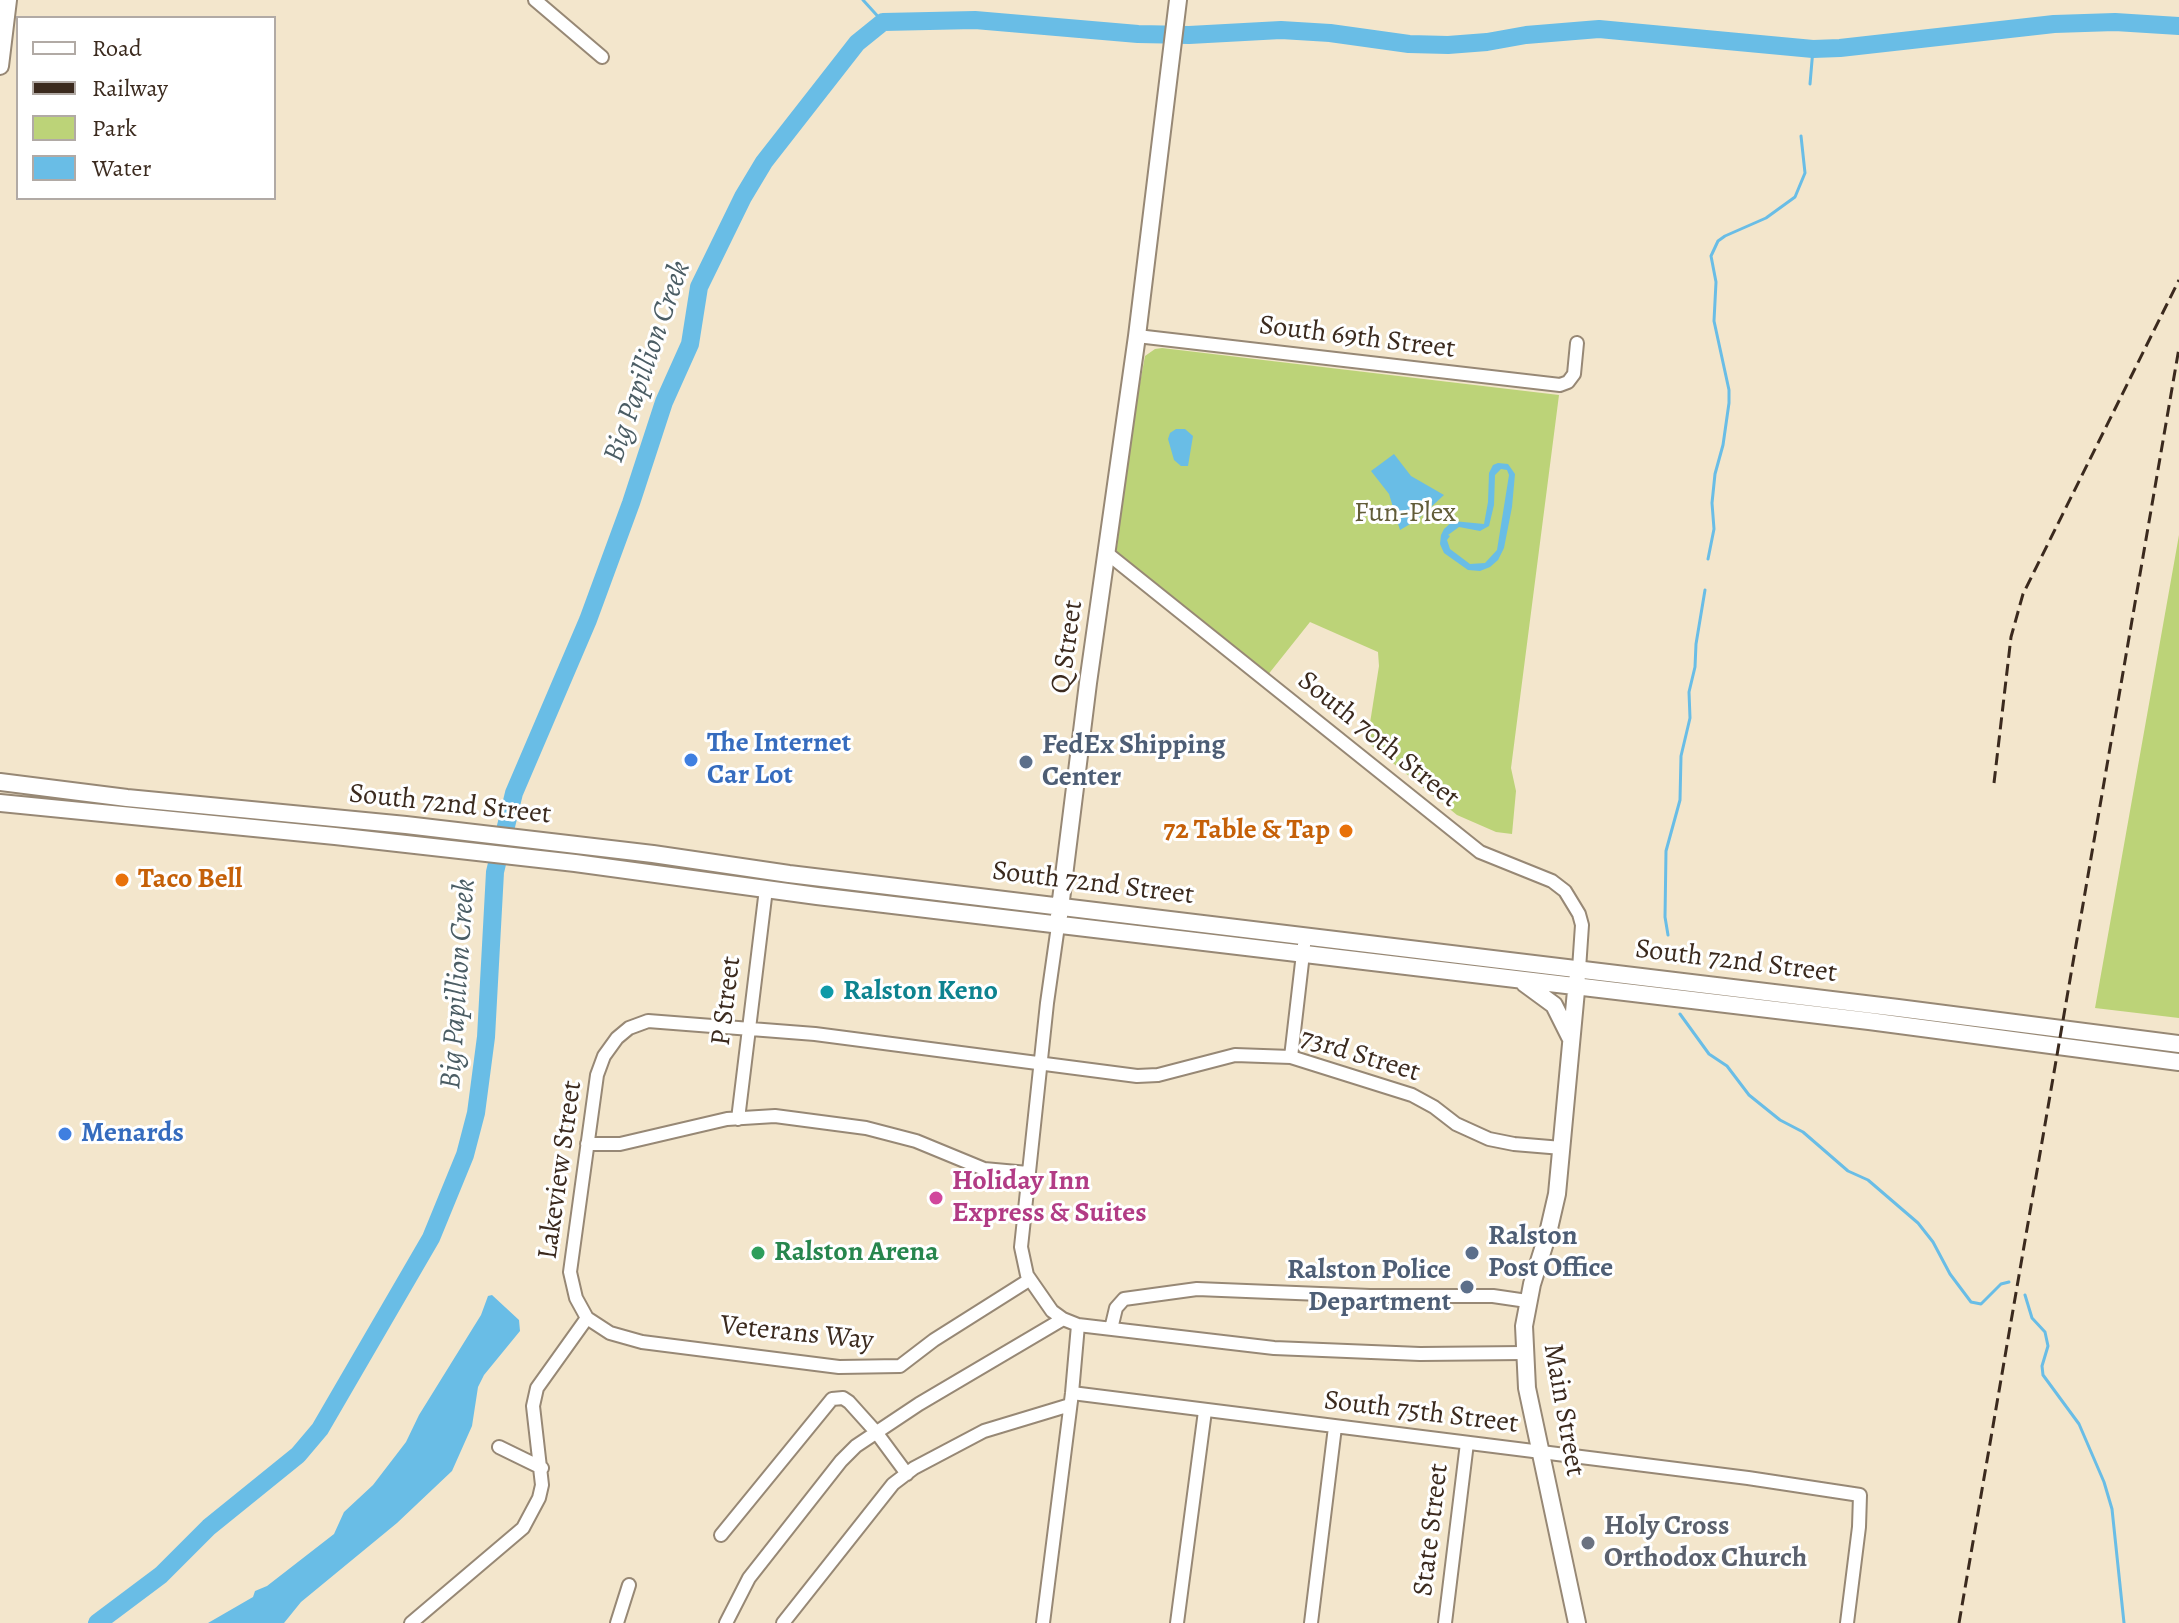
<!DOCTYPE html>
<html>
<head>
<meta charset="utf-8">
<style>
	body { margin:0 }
	#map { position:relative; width:2179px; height:1623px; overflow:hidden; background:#f3e6cc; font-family:Alegreya,serif }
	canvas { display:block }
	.legend { position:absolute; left:16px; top:16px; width:260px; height:184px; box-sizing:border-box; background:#fff; border:2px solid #b1aaa5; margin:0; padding:10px 14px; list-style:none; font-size:24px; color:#3b2a1e }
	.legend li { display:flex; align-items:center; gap:16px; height:40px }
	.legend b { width:40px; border:2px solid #b1aaa5 }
</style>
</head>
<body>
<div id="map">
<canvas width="2179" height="1623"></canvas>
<ul class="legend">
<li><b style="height:10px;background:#fff"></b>Road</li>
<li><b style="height:10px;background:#3b2a1e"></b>Railway</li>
<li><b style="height:22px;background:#bcd378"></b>Park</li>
<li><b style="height:22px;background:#69bde6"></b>Water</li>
</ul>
</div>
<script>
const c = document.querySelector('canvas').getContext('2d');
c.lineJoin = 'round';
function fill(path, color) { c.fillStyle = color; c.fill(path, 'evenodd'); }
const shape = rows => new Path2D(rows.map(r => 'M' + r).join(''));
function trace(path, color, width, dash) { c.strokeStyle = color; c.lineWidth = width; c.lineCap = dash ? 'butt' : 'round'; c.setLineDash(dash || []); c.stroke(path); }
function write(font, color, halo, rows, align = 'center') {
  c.font = font + ' Alegreya,serif'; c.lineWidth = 6; c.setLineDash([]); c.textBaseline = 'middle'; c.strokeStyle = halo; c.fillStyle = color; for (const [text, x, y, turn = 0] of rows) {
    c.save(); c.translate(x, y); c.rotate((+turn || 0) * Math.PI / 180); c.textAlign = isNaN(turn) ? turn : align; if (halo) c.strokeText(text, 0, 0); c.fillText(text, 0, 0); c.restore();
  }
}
const green = shape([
	[1162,348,1559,395,1511,768,1516,791,1512,834,1496,832,1457,815,1367,742,1379,666,1378,652,1310,622,1267,676,1116,555,1129,442,1145,356,1155,349],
	[2179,535,2179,1018,2095,1008]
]);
const water = shape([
	[1176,429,1185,429,1193,436,1188,466,1181,466,1174,460,1168,439,1170,433],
	[1394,454,1411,476,1444,495,1417,520,1400,530,1389,494,1371,471],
	[1498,463,1508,464,1515,474,1512,507,1504,548,1498,560,1490,567,1480,571,1468,570,1444,553,1440,544,1441,535,1444,529,1453,521,1484,524,1488,502,1489,473,1493,465],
	[1501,469,1507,470,1509,475,1497,550,1485,563,1470,564,1450,549,1447,540,1450,536,1448,535,1459,527,1480,531,1489,526,1494,505,1495,475],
	[492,1295,519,1320,520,1331,484,1375,478,1387,472,1426,452,1471,397,1523,301,1602,284,1623,208,1623,253,1597,255,1591,267,1586,334,1534,344,1512,373,1485,406,1442,419,1415,481,1315,488,1296]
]);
const stream = shape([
	[863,0,883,22],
	[1810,84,1813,49],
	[1708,559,1714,529,1712,503,1715,474,1723,445,1729,403,1729,390,1714,321,1716,282,1711,256,1718,241,1725,236,1766,218,1795,197,1805,173,1801,136],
	[1668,935,1665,917,1666,851,1680,800,1681,756,1690,718,1689,692,1695,667,1696,644,1705,590],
	[1680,1014,1709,1054,1727,1066,1749,1095,1780,1120,1803,1132,1848,1171,1868,1180,1918,1223,1933,1242,1950,1274,1971,1302,1981,1304,2001,1284,2009,1282],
	[2025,1295,2032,1318,2045,1332,2048,1346,2042,1366,2043,1375,2079,1424,2104,1482,2112,1509,2124,1623]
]);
const river = shape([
	[97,1623,161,1575,209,1527,298,1455,320,1429,431,1238,465,1155,476,1113,486,1037,495,872,514,793,588,620,631,503,664,402,690,344,699,287,743,197,764,162,857,43,883,22,975,20,1138,34,1189,35,1281,30,1330,33,1409,44,1448,45,1487,42,1526,35,1599,29,1813,49,1840,48,2054,24,2115,22,2179,26]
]);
const minor = shape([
	[535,0,602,57],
	[1137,336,1560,385,1568,382,1574,374,1577,343],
	[1108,554,1480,852,1552,881,1565,891,1579,914,1582,925,1579,969],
	[1058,926,1047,1003,1021,1247,1027,1275,1052,1311,1063,1319,1078,1325,1274,1348,1420,1354,1524,1353],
	[1291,1057,1304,945],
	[738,1119,766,889],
	[587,1144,620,1144,727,1119,775,1116,866,1128,916,1141,984,1169,1028,1173],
	[1029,1280,934,1340,900,1366,839,1367,642,1342,610,1333,587,1318,576,1298,570,1272,597,1075,604,1056,617,1038,629,1028,648,1021,815,1034,1137,1076,1158,1075,1235,1055,1291,1057,1412,1095,1434,1107,1456,1124,1489,1139,1514,1144,1562,1148],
	[1111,1329,1116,1308,1124,1299,1197,1289,1370,1296,1493,1296,1527,1301],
	[1072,1393,1748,1478,1860,1495,1859,1527,1847,1623],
	[499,1447,542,1468],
	[721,1535,832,1399,843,1398,849,1402,876,1432,907,1474],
	[411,1623,523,1528,539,1498,542,1485,533,1406,537,1388,587,1318],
	[617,1623,629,1585],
	[726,1623,749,1578,841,1461,856,1446,919,1404,1063,1319],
	[783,1623,893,1484,914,1468,984,1431,1070,1405],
	[1043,1623,1072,1393,1078,1325],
	[1177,1623,1205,1411],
	[1311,1623,1335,1427],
	[1445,1623,1467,1443]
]);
const major = shape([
	[0,66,8,0],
	[0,782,127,798,406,825,653,854,789,874,1898,1008,2179,1044],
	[0,803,335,836,575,863,817,896,1869,1021,2179,1062],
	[1059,916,1088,683,1137,336,1178,0],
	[1524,983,1554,1005,1570,1037],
	[1577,1623,1527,1388,1524,1326,1532,1284,1548,1233,1557,1194,1577,980]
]);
const rail = shape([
	[1994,783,2011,637,2023,594,2179,280],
	[1959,1623,2179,348]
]);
const markers = [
	[691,760,8,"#3f7fe0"],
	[1026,762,8,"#5c6f8a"],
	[1346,831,8,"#e8710a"],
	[122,880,8,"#e8710a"],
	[827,992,8,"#0f9aa8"],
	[65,1134,8,"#3f7fe0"],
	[936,1198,8,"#d1479c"],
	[758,1253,8,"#2e9e5b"],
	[1472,1253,8,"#5c6f8a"],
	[1467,1287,8,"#5c6f8a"],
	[1588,1543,8,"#6b7280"]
];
const streetNames = [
	["South 69th Street",1357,338,7],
	["Q Street",1068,647,-82],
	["South 70th Street",1378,740,39],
	["South 72nd Street",450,805,6],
	["South 72nd Street",1093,884,7],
	["South 72nd Street",1736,962,7],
	["P Street",727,1001,-83],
	["73rd Street",1360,1056,17],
	["Lakeview Street",561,1170,-82],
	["Veterans Way",797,1334,6],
	["Main Street",1563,1410,80],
	["South 75th Street",1421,1413,7],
	["State Street",1432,1530,-83]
];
const parkNames = [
	["Fun-Plex",1405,514]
];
const shopNames = [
	["The Internet",707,744],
	["Car Lot",707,776],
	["Menards",81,1134]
];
const serviceNames = [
	["FedEx Shipping",1042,746],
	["Center",1042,778],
	["Ralston",1488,1237],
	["Post Office",1488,1269],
	["Ralston Police",1451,1271,"right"],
	["Department",1451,1303,"right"]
];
const foodNames = [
	["72 Table & Tap",1330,831],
	["Taco Bell",138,880,"left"]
];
const cultureNames = [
	["Ralston Keno",843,992]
];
const hotelNames = [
	["Holiday Inn",952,1182],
	["Express & Suites",952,1214]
];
const leisureNames = [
	["Ralston Arena",774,1253]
];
const worshipNames = [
	["Holy Cross",1604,1527],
	["Orthodox Church",1604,1559]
];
const waterNames = [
	["Big Papillion Creek",648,362,-71],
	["Big Papillion Creek",459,984,-86]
];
fill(green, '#bcd378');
fill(water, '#69bde6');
trace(stream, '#69bde6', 3);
trace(river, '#69bde6', 18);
trace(minor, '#978875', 16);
trace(major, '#978875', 20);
trace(minor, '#fff', 12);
trace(major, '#fff', 16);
trace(rail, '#3b2a1e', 3, [12, 6]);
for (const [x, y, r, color] of markers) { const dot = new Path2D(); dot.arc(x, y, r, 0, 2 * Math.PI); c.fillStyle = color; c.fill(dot); trace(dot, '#fff', 3); }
write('28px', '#3b2a1e', '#fff', streetNames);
write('28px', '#625d39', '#fff', parkNames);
write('bold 28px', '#366cbe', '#fff', shopNames, 'left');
write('bold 28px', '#4e5e75', '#fff', serviceNames, 'left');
write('bold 28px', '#c56008', '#fff', foodNames, 'right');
write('bold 28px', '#0d838f', '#fff', cultureNames, 'left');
write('bold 28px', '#b23c85', '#fff', hotelNames, 'left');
write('bold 28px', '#27864d', '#fff', leisureNames, 'left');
write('bold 28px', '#5b616d', '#fff', worshipNames, 'left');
write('italic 30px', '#4b5d64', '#fff', waterNames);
</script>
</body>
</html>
